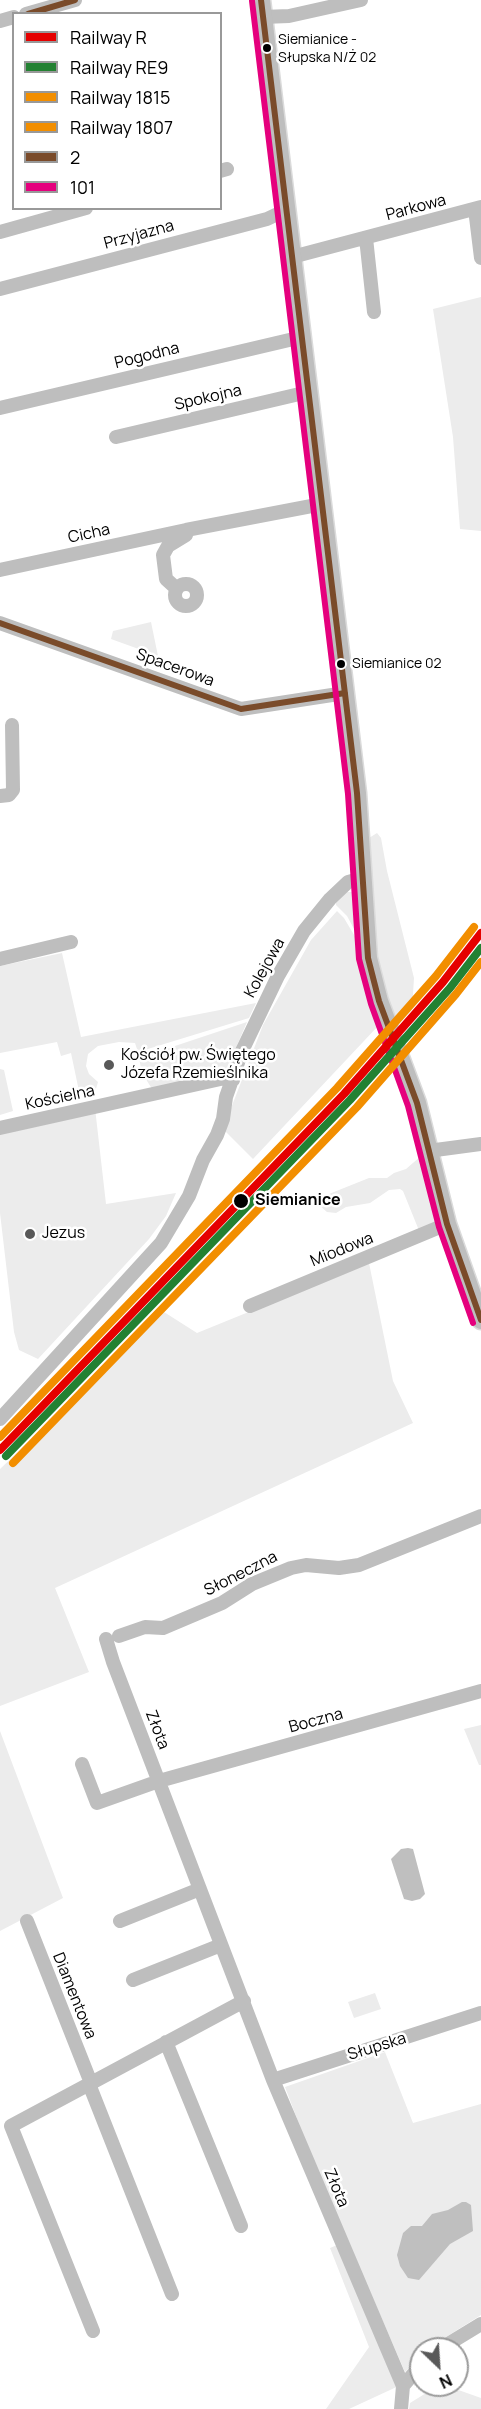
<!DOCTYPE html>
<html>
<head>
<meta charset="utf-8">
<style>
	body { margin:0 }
	#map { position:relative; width:481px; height:2409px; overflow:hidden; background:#fff; font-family:Manrope,sans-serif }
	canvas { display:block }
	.legend { position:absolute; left:12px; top:12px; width:210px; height:198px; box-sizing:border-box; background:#fff; border:2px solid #999; margin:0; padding:8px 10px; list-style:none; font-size:18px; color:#000 }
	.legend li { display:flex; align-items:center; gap:12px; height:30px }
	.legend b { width:30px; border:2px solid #999 }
	.north { position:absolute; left:409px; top:2337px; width:60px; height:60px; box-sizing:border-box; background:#fff; border:2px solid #999; border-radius:50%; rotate:155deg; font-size:16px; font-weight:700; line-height:24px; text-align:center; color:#000 }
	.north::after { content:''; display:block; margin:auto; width:21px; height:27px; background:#595959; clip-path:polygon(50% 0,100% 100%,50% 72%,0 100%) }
</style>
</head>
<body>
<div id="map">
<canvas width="481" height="2409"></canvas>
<ul class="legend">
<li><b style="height:8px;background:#e50000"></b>Railway R</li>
<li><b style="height:8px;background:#238132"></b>Railway RE9</li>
<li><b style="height:8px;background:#f28e00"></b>Railway 1815</li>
<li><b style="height:8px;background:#f28e00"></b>Railway 1807</li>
<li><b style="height:8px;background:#7a4b2a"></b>2</li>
<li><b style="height:8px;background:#e5007d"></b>101</li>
</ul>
<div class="north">N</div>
</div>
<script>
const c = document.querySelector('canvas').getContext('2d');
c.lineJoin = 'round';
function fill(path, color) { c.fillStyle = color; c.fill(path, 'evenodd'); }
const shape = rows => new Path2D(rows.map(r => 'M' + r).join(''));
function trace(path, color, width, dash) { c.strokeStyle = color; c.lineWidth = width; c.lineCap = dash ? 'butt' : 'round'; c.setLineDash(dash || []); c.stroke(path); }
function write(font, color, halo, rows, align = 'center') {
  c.font = font + ' Manrope,sans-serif'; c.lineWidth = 5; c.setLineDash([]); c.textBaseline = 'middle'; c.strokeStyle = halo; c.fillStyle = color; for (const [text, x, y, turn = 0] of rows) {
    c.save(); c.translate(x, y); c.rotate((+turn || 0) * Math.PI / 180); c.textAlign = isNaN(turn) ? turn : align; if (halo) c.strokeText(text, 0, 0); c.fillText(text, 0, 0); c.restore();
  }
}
const green = shape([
	[481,297,481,531,460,529,453,437,433,309],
	[151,622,158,656,111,639,113,631],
	[377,833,381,838,387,871,414,978,412,1010,397,1026,387,998,375,943,369,838],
	[347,892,352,892,357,896,360,940,347,916,336,905,336,900],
	[337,911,344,918,357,940,365,988,379,1025,253,1159,223,1129,263,1025,311,940],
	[62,953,81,1037,256,1003,249,1018,138,1052,135,1043,119,1042,98,1046,88,1054,86,1066,89,1074,98,1082,95,1092,80,1096,71,1053,61,1056,57,1042,0,1053,0,966],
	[247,1022,225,1073,154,1092,142,1073,139,1058],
	[0,1069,4,1070,13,1111,0,1115],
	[95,1108,106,1204,176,1193,166,1216,149,1239,38,1359,19,1350,14,1332,0,1213,0,1130],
	[421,1156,436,1226,420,1233,403,1191,400,1189,389,1190,370,1203,346,1207,336,1213,327,1212,320,1206,318,1202,324,1196,369,1178,387,1178,394,1173,406,1169],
	[369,1263,393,1381,413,1423,55,1588,89,1672,0,1706,0,1469,164,1312,197,1333],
	[481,1725,481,1765,479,1765,464,1729],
	[0,1731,63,1898,0,1931],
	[375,1993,381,2009,354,2018,348,2002],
	[385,2052,413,2123,481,2104,481,2315,427,2349,421,2349,421,2356,405,2372,313,2161,285,2087],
	[342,2243,403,2384,349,2409,326,2409,369,2347,330,2248],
	[450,2387,481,2398,481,2409,409,2409,410,2403,431,2390]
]);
const water = shape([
	[408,1848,413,1849,425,1894,420,1899,412,1901,404,1899,391,1859,401,1849],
	[462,2202,466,2202,471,2205,473,2231,450,2244,419,2280,408,2278,400,2266,397,2255,403,2233,411,2226,422,2226,432,2214,448,2210]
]);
const minor = shape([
	[26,14,75,0],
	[263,17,289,16,361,0],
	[0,21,14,17],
	[220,171,227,169],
	[475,209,481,258],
	[0,232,86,208],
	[366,238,374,312],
	[292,257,481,207],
	[0,289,267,219,286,210],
	[0,408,302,337],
	[116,437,308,392],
	[0,570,186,530,322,504],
	'175 595a11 11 0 1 1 22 0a11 11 0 1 1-22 0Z',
	[177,589,166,579,163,555,168,546,186,535],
	[0,623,241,709,345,693],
	[0,796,9,795,13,790,12,725],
	[0,959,71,942],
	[0,1128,225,1078,233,1080],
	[428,1151,481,1144],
	[250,1306,447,1224],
	[0,1419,161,1243,189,1196,203,1160,217,1135,223,1119,226,1097,242,1051,278,976,304,931,330,899,348,882,363,878],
	[119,1636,145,1627,163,1628,222,1603,252,1584,291,1568,306,1565,339,1568,359,1565,481,1516],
	[106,1639,113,1662,273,2080,403,2386],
	[82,1764,97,1803,159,1781,481,1691],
	[27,1921,91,2083],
	[120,1921,200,1889],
	[133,1980,221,1945],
	[166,2042,241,2226],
	[273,2080,481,2013],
	[89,2084,172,2294],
	[93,2331,11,2126,244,2001],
	[440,2349,481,2324],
	[401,2409,403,2386,421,2365]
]);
const major = shape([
	[261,0,357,793,368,958,379,1001,417,1103,447,1224,481,1320]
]);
const bus1 = shape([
	[261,0,357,793,368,958,379,1001,417,1103,447,1224,481,1320],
	[28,14,75,0],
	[0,623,241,709,345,693]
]);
const bus2 = shape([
	[252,1,348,794,359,959,371,1004,408,1106,439,1227,473,1323]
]);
const rail1 = shape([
	[0,1450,344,1094,443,982,481,933]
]);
const rail2 = shape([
	[6,1456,350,1100,450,988,481,948]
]);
const rail3 = shape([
	[0,1437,337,1088,436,976,474,927]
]);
const rail4 = shape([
	[13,1463,357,1107,456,994,481,962]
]);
const markers = [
	[267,48,5,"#000"],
	[341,664,5,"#000"],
	[109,1065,6,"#595959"],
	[241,1201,8,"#000"],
	[30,1234,6,"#595959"]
];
const busNames = [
	["Siemianice -",278,40],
	["Słupska N/Ż 02",278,58],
	["Siemianice 02",352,664]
];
const streetNames = [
	["Parkowa",416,208,-15],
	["Przyjazna",139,235,-15],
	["Pogodna",147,356,-14],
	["Spokojna",208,398,-13],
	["Cicha",89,534,-12],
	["Spacerowa",175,668,20],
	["Kolejowa",265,968,-61],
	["Kościelna",60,1098,-12],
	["Miodowa",342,1250,-22],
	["Słoneczna",241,1574,-27],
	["Boczna",316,1721,-15],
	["Złota",157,1730,69],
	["Diamentowa",74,1996,68],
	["Słupska",377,2047,-17],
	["Złota",336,2188,67]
];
const poiNames = [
	["Kościół pw. Świętego",121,1056],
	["Józefa Rzemieślnika",121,1074],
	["Jezus",42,1234]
];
const stopNames = [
	["Siemianice",255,1201]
];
fill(green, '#ececec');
fill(water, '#bfbfbf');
trace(major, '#dbdbdb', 21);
trace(minor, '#bebebe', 14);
trace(major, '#bebebe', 18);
trace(bus1, '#7a4b2a', 6);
trace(bus2, '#e5007d', 6);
trace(rail1, '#e50000', 8);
trace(rail2, '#238132', 8);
trace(rail3, '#f28e00', 8);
trace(rail4, '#f28e00', 8);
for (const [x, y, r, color] of markers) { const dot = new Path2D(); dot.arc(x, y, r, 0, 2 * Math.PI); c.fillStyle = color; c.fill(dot); trace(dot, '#fff', 2); }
write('14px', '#000', '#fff', busNames, 'left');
write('16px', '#000', '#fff', streetNames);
write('16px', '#000', '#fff', poiNames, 'left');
write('bold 16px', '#000', '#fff', stopNames, 'left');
</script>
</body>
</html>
